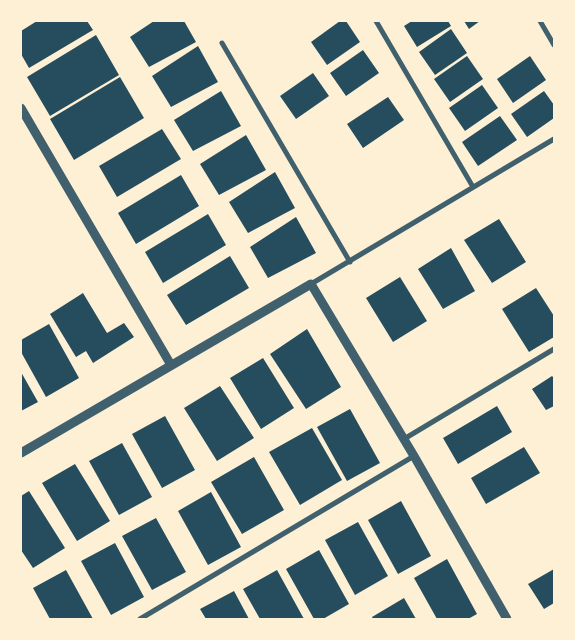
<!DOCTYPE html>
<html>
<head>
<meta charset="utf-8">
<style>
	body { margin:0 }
	#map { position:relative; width:575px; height:640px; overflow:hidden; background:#fdf0d5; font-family:"Playfair Display",serif }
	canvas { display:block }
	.frame { position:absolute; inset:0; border:22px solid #fdf0d5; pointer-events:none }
</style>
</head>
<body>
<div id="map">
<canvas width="575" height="640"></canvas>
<div class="frame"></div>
</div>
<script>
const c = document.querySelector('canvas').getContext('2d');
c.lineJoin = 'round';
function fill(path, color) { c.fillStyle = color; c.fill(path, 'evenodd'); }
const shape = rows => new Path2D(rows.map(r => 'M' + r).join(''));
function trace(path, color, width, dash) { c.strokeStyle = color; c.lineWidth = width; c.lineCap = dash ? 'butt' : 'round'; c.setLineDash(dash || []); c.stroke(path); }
const building = shape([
	[37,21,87,21,93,30,29,68,21,54,21,31],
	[154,21,184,21,196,42,149,67,130,37],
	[340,21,346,21,360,42,327,65,311,42],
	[412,21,448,21,451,26,417,47,404,26],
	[464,21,480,21,469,29],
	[451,29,467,53,435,75,419,52],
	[96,35,119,75,50,116,27,77],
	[198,46,218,82,171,107,152,76],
	[363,50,379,73,346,96,330,73],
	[467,56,483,79,450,102,434,79],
	[530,56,546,80,513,103,497,79],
	[313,73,329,96,296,119,280,96],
	[120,77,144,118,74,160,50,119],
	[482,85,498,108,465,131,449,108],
	[221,91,241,126,193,151,174,120],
	[544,91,554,105,554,118,527,137,511,114],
	[388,97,404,120,363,148,347,124],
	[500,116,517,140,478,166,462,142],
	[162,129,181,159,117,197,99,166],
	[246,135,266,170,219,195,200,164],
	[275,172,295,208,248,233,229,202],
	[181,175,199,206,136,244,118,213],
	[208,214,226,245,163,283,145,252],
	[296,217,316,253,268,278,250,247],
	[499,219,526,262,492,283,464,240],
	[451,248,475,291,443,309,418,269],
	[230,256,249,288,186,325,167,295],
	[400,277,427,321,393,342,366,298],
	[536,288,554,316,554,337,529,352,502,309],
	[83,293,107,333,124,323,134,337,93,363,86,351,76,357,50,314],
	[49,324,79,378,46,397,21,352,21,340],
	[307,329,341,387,306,409,270,354],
	[263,358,294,408,261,429,230,378],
	[21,372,38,402,21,411],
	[552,376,554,378,554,406,546,410,532,389],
	[220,386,254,438,217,461,184,408],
	[497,406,512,432,458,464,443,438],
	[350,409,380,463,347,481,317,427],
	[165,416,195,470,162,488,132,434],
	[312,428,342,480,300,505,269,452],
	[122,443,152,497,119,515,89,461],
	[524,447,540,473,486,504,471,478],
	[254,457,284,510,242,534,211,482],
	[75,464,110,521,77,541,42,483],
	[29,491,65,548,33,568,21,550,21,496],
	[211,492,241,547,208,565,178,511],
	[401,501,431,556,398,574,368,520],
	[156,518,186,572,152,590,122,536],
	[358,522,388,576,355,595,325,540],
	[115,543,144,597,111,615,81,561],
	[319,550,349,604,323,619,314,619,286,569],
	[447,559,477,614,468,619,437,619,414,578],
	[554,569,554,603,544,609,528,584],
	[66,570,93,619,50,619,33,588],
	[277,570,304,619,260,619,243,589],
	[234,591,249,619,206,619,200,609],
	[404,598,416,619,373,619,372,617]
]);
const minor = shape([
	[376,21,473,187],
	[540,21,554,45],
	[222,43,350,262],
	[311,284,554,139],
	[404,439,554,349],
	[140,619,414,456]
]);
const tertiary = shape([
	[21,108,171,365],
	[21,453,311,284,414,456,507,619]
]);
fill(building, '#264d5e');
trace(minor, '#3f606c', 5);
trace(tertiary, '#3f606c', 9);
</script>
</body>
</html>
